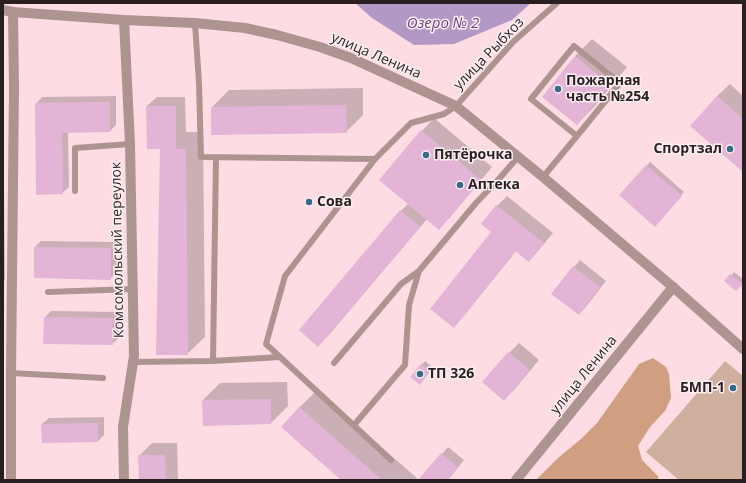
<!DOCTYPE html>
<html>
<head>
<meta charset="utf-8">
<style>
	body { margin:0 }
	#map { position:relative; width:746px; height:483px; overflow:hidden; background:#fddce4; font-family:"Open Sans",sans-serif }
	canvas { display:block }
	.frame { position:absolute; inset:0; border:4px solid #291e20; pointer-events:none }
</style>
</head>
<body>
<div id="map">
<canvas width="746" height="483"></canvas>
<div class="frame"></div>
</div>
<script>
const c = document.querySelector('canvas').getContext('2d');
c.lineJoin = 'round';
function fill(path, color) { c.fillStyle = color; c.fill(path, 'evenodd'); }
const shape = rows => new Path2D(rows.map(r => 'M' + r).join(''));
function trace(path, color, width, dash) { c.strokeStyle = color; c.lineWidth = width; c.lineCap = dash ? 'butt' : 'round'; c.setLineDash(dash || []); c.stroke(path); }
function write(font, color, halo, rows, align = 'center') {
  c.font = font + ' "Open Sans",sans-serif'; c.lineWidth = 3; c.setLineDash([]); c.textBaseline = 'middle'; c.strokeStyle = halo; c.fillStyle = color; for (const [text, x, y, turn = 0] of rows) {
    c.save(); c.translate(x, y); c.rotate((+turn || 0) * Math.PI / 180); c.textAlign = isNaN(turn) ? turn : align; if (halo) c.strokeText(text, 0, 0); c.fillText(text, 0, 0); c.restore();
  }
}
const green = shape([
	[3,103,5,280,3,280],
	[725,361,743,376,743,480,679,480,646,452]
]);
const forest = shape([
	[653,358,666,367,669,374,671,398,665,411,650,427,638,446,642,460,658,476,658,480,536,480,558,458,581,439,597,423,639,364]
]);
const water = shape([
	[355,3,531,3,512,20,454,44,414,45,372,18]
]);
const shadow = shape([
	[592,39,627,67,594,107,577,124,575,56],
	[730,84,743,96,743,171,717,96],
	[363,88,363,115,346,132,212,107,229,90],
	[116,96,116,125,110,131,68,132,69,187,62,193,36,104,42,97],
	[157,97,185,97,186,132,203,132,205,337,187,354,161,148,147,106],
	[434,118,492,167,451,216,439,228,427,219,328,336,318,345,300,330,401,211,409,203,381,180,422,131],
	[650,162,684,192,657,222,621,195],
	[507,196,553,233,538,251,529,261,516,251,463,317,454,326,493,232,483,224,497,206],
	[41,241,117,242,117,272,111,278,35,247],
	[580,260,606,281,585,308,579,314,574,267],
	[734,272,743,279,743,283,736,290,726,281],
	[51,311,119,312,119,338,112,344,45,317],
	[519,343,539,360,514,390,504,399,484,382,509,353],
	[425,361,433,368,422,381,412,377],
	[287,382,288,406,271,423,203,400,220,383],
	[316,391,417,478,415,480,343,480,299,408],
	[104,417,104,435,98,441,43,442,42,424,49,418],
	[152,443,177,443,178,480,140,480,139,456],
	[448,447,464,460,448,480,420,480]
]);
const building = shape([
	[575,56,610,85,577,125,542,97],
	[717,96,743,119,743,172,690,126],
	[110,102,110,132,62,133,63,194,36,195,35,103],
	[346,105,347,133,211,135,211,107],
	[146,106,176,106,176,149,186,149,188,355,156,355,160,149,147,149],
	[421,130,481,180,439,230,379,180],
	[646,165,682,196,655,227,619,195],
	[496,205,544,243,529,262,515,251,454,328,430,309,491,232,481,224],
	[400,210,420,227,318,347,299,330],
	[34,247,111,248,111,280,34,278],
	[573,266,600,287,579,315,551,294],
	[730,274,743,284,736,291,724,281],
	[44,317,113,318,113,345,43,344],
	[508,352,530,370,504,401,482,382],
	[421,364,430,371,420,385,410,377],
	[271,399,271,424,203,426,202,400],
	[299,407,382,480,341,480,281,427],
	[98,423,98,442,42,443,41,424],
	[441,453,458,467,448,480,418,480],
	[138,455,165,455,166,480,139,480]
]);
const service = shape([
	[195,23,199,83,201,157,375,159],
	[543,177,577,136,531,99,574,46,620,83,577,136],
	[75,191,75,148,130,144],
	[48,292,133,289],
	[213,361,216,157],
	[133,362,213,361,280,357],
	[334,363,401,284,419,271],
	[11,373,103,378],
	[354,425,405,365,409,305,419,271,476,203,498,180,518,157],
	[391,460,266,344,285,276,375,159,411,123,444,114,456,106,513,42,557,3]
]);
const minor = shape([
	[11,480,11,373,14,88,13,12],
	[124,480,123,427,134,356,130,144,124,20],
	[516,480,673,287]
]);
const tertiary = shape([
	[3,10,13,12,124,20,195,23,245,28,277,35,320,47,351,58,456,106,543,177,673,287,743,349]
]);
const markers = [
	[558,89,4,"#376c88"],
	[730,149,4,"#376c88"],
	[426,155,4,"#376c88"],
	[460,185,4,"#376c88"],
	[309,202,4,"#376c88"],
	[420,374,4,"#376c88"],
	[733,388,4,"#376c88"]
];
const streetNames = [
	["улица Рыбхоз",489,54,-46],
	["улица Ленина",376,56,23],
	["Комсомольский переулок",118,250,-91],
	["улица Ленина",584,375,-51]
];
const poiNames = [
	["Пожарная",566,81],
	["часть №254",566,97],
	["Спортзал",722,149,"right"],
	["Пятёрочка",434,155],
	["Аптека",468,185],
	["Сова",317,202],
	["ТП 326",428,374],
	["БМП-1",725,388,"right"]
];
const waterNames = [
	["Озеро № 2",443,24]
];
fill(green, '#cfb09f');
fill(forest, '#d09f81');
fill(water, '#b398c6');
fill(shadow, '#0003');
fill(building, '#e3b4d6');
trace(service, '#ae9491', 6);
trace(minor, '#ae9491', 10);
trace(tertiary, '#ae9491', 10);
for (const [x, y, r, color] of markers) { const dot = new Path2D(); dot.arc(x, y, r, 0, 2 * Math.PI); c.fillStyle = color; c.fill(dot); trace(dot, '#fdeff2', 1.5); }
write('14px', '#291e20', '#fdeff2', streetNames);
write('bold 14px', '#291e20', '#fdeff2', poiNames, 'left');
write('italic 15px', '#684580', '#fdeff2', waterNames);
</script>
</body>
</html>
